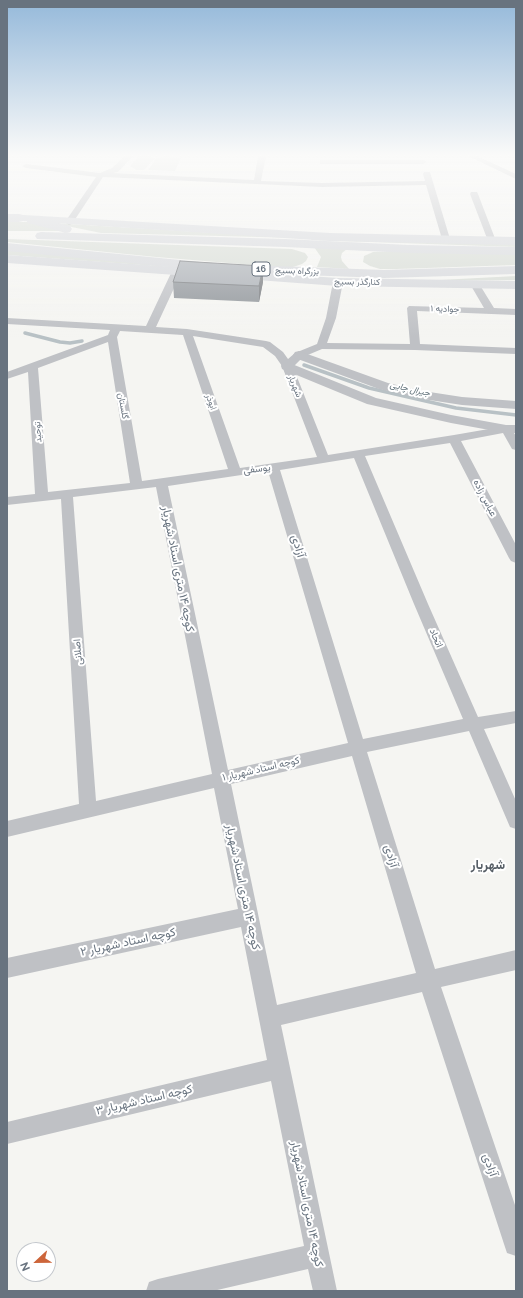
<!DOCTYPE html>
<html>
<head>
<meta charset="utf-8">
<style>
	body { margin:0 }
	#map { position:relative; width:523px; height:1298px; overflow:hidden; background:#f5f5f2; font-family:Raleway,sans-serif }
	canvas { display:block }
	.frame { position:absolute; inset:0; border:8px solid #68737f; pointer-events:none }
	.north { position:absolute; left:16px; top:1242px; width:40px; height:40px; box-sizing:border-box; background:#fff; border:1px solid #c3c7cc; border-radius:50%; rotate:248deg; font-size:11px; font-weight:700; line-height:16px; text-align:center; color:#68737f }
	.north::after { content:''; display:block; margin:auto; width:14px; height:18px; background:#cd653a; clip-path:polygon(50% 0,100% 100%,50% 72%,0 100%) }
</style>
</head>
<body>
<div id="map">
<canvas width="523" height="1298"></canvas>
<div class="frame"></div>
<div class="north">N</div>
</div>
<script>
const c = document.querySelector('canvas').getContext('2d');
c.lineJoin = 'round';
function fill(path, color) { c.fillStyle = color; c.fill(path, 'evenodd'); }
const shape = rows => new Path2D(rows.map(r => 'M' + r).join(''));
function trace(path, color, width, dash) { c.strokeStyle = color; c.lineWidth = width; c.lineCap = dash ? 'butt' : 'round'; c.setLineDash(dash || []); c.stroke(path); }
function write(font, color, halo, rows, align = 'center') {
  c.font = font + ' Raleway,Vazirmatn,sans-serif'; c.lineWidth = 4; c.setLineDash([]); c.textBaseline = 'middle'; c.strokeStyle = halo; c.fillStyle = color; for (const [text, x, y, turn = 0] of rows) {
    c.save(); c.translate(x, y); c.rotate((+turn || 0) * Math.PI / 180); c.textAlign = isNaN(turn) ? turn : align; if (halo) c.strokeText(text, 0, 0); c.fillText(text, 0, 0); c.restore();
  }
}
const green = shape([
	[139,156,151,156,155,158,144,170,136,170,130,166],
	[167,156,181,158,175,171,148,170,157,158],
	[7,222,28,222,62,231,7,231],
	[52,223,298,238,101,233],
	[312,238,516,243,516,247,311,240],
	[7,239,292,249,305,253,308,257,306,261,302,264,293,267,277,267,156,257,7,242],
	[314,247,347,249,342,253,341,257,342,261,349,269,317,267,321,257],
	[7,250,264,274,7,255],
	[403,251,516,254,516,265,396,269,380,269,370,266,363,262,364,256,373,252],
	[516,276,516,280,420,281]
]);
const stream = shape([
	[25,333,60,342,70,343,82,341],
	[304,365,369,388,456,408,516,415]
]);
const minor = shape([
	[125,156,133,156,118,172,113,173,254,180,258,156,266,156,261,181,322,183,425,181,423,174,424,172,430,172,450,239,446,242,442,239,426,185,322,187,103,177,72,224,69,225,65,222,96,177,26,168,22,166,26,164,100,173,112,168,125,156],
	[468,156,477,156,516,174,516,179,468,156],
	[320,160,423,160,427,162,423,164,320,164,320,160],
	[471,192,477,192,478,194,496,241,495,243,492,244,488,241,470,194,471,192],
	[177,268,182,271,156,327,187,329,266,341,270,342,283,352,288,359,295,353,317,344,326,318,333,282,338,279,343,282,336,318,327,343,410,344,407,308,409,306,484,308,470,284,475,281,478,282,494,308,516,309,516,315,417,311,420,344,516,348,516,354,415,350,322,349,303,357,293,367,328,455,454,435,506,426,510,427,516,436,516,450,512,449,503,433,461,441,516,545,516,563,511,561,509,558,450,443,365,456,428,604,478,717,516,711,516,723,484,729,516,801,516,829,510,827,469,731,367,752,435,969,516,950,516,970,441,987,516,1208,516,1256,507,1253,504,1244,422,992,281,1025,337,1291,313,1291,308,1269,213,1291,146,1291,149,1282,158,1279,304,1246,271,1081,7,1144,7,1122,267,1060,241,927,7,978,7,958,238,909,214,788,7,837,7,821,79,804,61,499,7,505,7,497,35,494,28,372,7,379,7,372,108,335,110,330,7,324,7,318,146,326,172,271,177,268],
	[120,331,183,335,228,469,142,481,117,337,120,331],
	[193,336,263,347,275,356,282,366,317,457,240,468,193,336],
	[108,342,130,483,48,492,38,368,108,342],
	[354,458,414,604,463,719,363,739,280,470,354,458],
	[268,471,348,743,228,770,168,486,268,471],
	[156,487,212,774,96,801,73,497,156,487],
	[352,756,416,973,277,1005,231,784,352,756]
]);
const tertiary = shape([
	[299,351,388,383,423,391,462,397,516,401,516,409,462,405,423,399,379,389,295,358,293,355,295,352,299,351],
	[287,362,376,398,451,415,506,425,516,425,516,433,506,433,451,423,367,404,282,369,281,366,282,363,287,362]
]);
const secondary = shape([
	[7,214,330,233,516,237,516,245,330,241,7,220,7,214],
	[7,255,204,269,209,270,210,273,209,276,204,277,7,263,7,255],
	[235,271,338,278,516,281,516,289,338,286,230,278,229,275,230,272,235,271]
]);
const trunk = shape([
	[7,214,19,214,23,215,25,218,23,221,19,222,7,222,7,214],
	[32,216,70,226,72,229,70,232,66,233,28,223,26,220,28,217,32,216],
	[41,232,285,239,409,245,516,247,516,255,409,253,285,247,37,239,35,236,37,233,41,232],
	[7,243,221,264,384,270,516,266,516,274,384,278,221,272,7,251,7,243]
]);
const wall = shape([
	[173,282,263,282,259,302,174,298]
]);
const shadedWall = shape([
	[263,266,263,282,259,302,259,286]
]);
const building = shape([
	[180,261,263,266,259,286,173,282,180,261]
]);
const shields = [
	[261,269,18]
];
const shieldNames = [
	["16",261,269]
];
const farStreetnames = [
	["بزرگراه بسیج",297,271,2],
	["کنارگذر بسیج",357,282,1],
	["جوادیه ۱",445,309,2],
	["شهریار",295,386,68],
	["ابوذر",211,402,71],
	["گلستان",123,406,80],
	["توحید",38,432,-94]
];
const farWaternames = [
	["جیرال چایی",410,389,13]
];
const streetNames = [
	["یوسفی",257,469,-7],
	["عباس زاده",485,498,63],
	["اتحاد",436,638,67],
	["اصلانی",78,652,-94],
	["کوچه استاد شهریار ۱",261,769,-13]
];
const nearStreetnames = [
	["آزادی",298,546,73],
	["کوچه ۱۴ متری استاد شهریار",178,569,79],
	["آزادی",391,856,73],
	["کوچه ۱۴ متری استاد شهریار",243,887,78],
	["کوچه استاد شهریار ۲",128,942,-12],
	["کوچه استاد شهریار ۳",144,1100,-13],
	["آزادی",490,1165,71],
	["کوچه ۱۴ متری استاد شهریار",307,1204,79]
];
const nearNeighbourhoodnames = [
	["شهریار",488,865]
];
fill(green, '#d6dbd4');
trace(stream, '#b8c1c5', 3.5);
fill(minor, '#bfc1c5');
fill(tertiary, '#bfc1c5');
fill(secondary, '#d5d7db');
fill(trunk, '#d5d7db');
fill(wall, '#90959a');
fill(shadedWall, '#76797d');
fill(building, '#a8adb3');
trace(building, '#76797d', 1);
const sky = c.createLinearGradient(0, 0, 0, 337);
sky.addColorStop(0, '#95b9da');
sky.addColorStop(0.46, '#fafaf9');
sky.addColorStop(1, '#fafaf900');
c.fillStyle = sky;
c.fillRect(0, 0, 523, 337);
for (const [x, y, w] of shields) { const box = new Path2D(); box.roundRect(x - w / 2, y - 7, w, 14, 3); c.fillStyle = '#fff'; c.fill(box); trace(box, '#68737f', 1); }
write('bold 9px', '#68737f', null, shieldNames);
write('9px', '#68737f', '#fff', farStreetnames);
write('italic 9px', '#63747c', '#fff', farWaternames);
write('10px', '#68737f', '#fff', streetNames);
write('12px', '#68737f', '#fff', nearStreetnames);
write('bold 13px', '#555d65', '#fff', nearNeighbourhoodnames);
</script>
</body>
</html>
